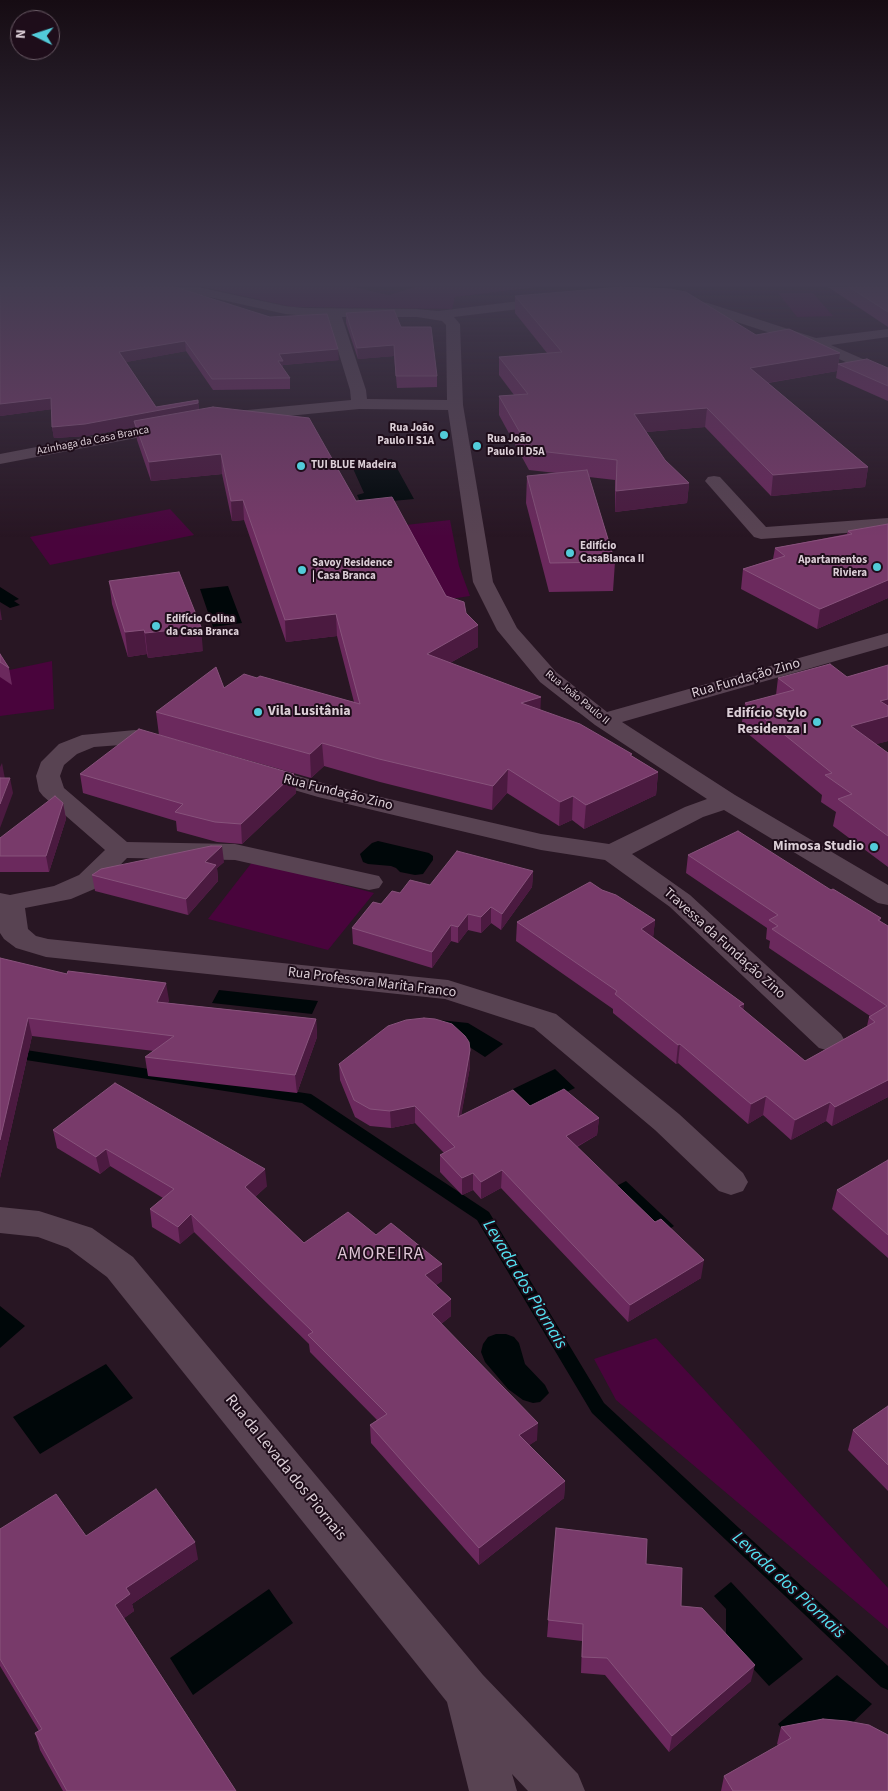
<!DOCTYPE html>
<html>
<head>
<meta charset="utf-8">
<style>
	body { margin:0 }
	#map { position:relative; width:888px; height:1791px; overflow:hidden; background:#281623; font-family:"Source Sans 3",sans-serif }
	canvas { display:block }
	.north { position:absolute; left:10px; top:10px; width:50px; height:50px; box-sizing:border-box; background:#1e0d1a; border:1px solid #6a5b66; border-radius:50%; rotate:274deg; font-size:14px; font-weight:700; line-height:20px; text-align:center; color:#dccfd7 }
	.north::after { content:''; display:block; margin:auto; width:18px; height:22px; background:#52cbd9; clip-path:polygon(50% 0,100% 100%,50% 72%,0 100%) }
</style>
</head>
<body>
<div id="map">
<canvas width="888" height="1791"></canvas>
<div class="north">N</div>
</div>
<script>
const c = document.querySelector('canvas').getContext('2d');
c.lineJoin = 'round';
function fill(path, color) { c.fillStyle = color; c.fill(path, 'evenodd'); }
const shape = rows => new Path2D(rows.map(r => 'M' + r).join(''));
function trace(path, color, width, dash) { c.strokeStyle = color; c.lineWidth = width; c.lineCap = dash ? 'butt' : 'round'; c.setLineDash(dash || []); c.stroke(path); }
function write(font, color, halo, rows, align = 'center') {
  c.font = font + ' "Source Sans 3",sans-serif'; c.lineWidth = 4; c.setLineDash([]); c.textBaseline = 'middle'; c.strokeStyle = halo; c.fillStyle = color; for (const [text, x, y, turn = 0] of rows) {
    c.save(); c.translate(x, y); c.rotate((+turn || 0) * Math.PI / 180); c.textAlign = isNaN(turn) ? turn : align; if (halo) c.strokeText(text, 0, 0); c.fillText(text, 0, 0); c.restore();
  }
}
const green = shape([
	[203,287,354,287,389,295,415,287,537,287,455,297,452,309,292,307],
	[778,293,813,293,833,316,797,317],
	[170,509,194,535,50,565,30,537],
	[450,520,459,566,470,596,437,601,397,526],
	[52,661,54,709,0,716,0,672],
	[253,861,374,893,328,950,208,919],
	[656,1338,888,1588,888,1629,616,1400,594,1359]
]);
const water = shape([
	[392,459,414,499,361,504,357,495,364,493,350,462],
	[228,586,242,623,213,627,200,589],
	[0,587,19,599,14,601,20,605,10,608,0,602],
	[378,841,429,853,433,856,433,860,423,874,415,875,400,872,396,868,391,866,368,864,363,862,360,854,372,843],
	[219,990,318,1001,312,1014,212,1003],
	[439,1020,468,1023,503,1044,485,1057,457,1039],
	[555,1069,575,1088,533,1108,513,1089],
	[626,1181,674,1226,658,1236,605,1192],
	[0,1306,25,1326,0,1348],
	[496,1334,506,1334,514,1337,519,1343,525,1364,545,1385,549,1393,540,1402,533,1403,523,1400,508,1389,485,1362,481,1352,483,1344,488,1337],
	[106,1364,133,1398,40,1454,13,1417],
	[731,1582,803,1659,769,1686,726,1639,726,1609,714,1596],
	[269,1589,293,1623,193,1695,170,1658],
	[837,1675,872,1704,850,1725,790,1739,778,1724]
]);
const stream = shape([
	[0,1046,311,1094,489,1212,604,1403,888,1666,888,1690,881,1687,592,1413,477,1220,302,1103,0,1056,0,1046]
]);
const minor = shape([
	[175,287,198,287,285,306,304,308,417,309,438,311,552,297,557,298,559,301,557,304,552,305,454,317,460,324,463,405,493,582,517,628,556,672,607,712,888,633,888,646,622,722,735,795,888,885,888,905,878,903,724,810,703,817,632,854,690,895,841,1034,845,1041,841,1048,830,1051,819,1048,670,907,605,860,541,850,318,797,250,777,247,772,250,767,259,765,333,786,541,834,609,844,685,807,707,799,595,725,540,682,497,630,473,582,448,410,359,409,227,422,221,421,219,417,221,413,227,412,351,400,350,390,328,318,285,314,182,291,175,287],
	[342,317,417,317,442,321,446,325,447,400,367,399,366,390,342,317],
	[679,298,708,303,816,338,888,329,888,337,831,345,888,370,888,381,810,346,700,310,674,305,672,302,674,299,679,298],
	[172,421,178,422,180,426,178,430,0,464,0,454,172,421],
	[714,476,720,477,766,527,888,518,888,530,761,539,754,537,705,481,708,477,714,476],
	[135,730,174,740,177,745,174,750,165,752,134,744,94,747,77,754,64,765,60,776,64,788,127,842,235,844,379,876,383,882,379,888,369,890,235,860,127,858,99,887,71,899,25,908,28,929,36,936,48,939,448,980,556,1014,679,1114,743,1173,748,1182,743,1191,731,1195,719,1191,655,1130,534,1028,445,999,46,957,16,948,4,939,0,933,0,893,10,895,54,886,79,875,105,850,43,796,39,791,36,776,41,762,59,744,82,735,135,730],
	[0,1207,39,1211,92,1228,133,1257,483,1675,578,1774,585,1791,528,1791,512,1774,517,1791,469,1791,447,1702,107,1277,68,1248,38,1237,0,1233,0,1207]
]);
const wall = shape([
	[0,287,339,360,283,365,283,369,290,378,290,389,213,390,186,351,126,362,156,407,198,400,199,410,356,501,446,596,466,613,478,647,450,663,540,710,632,756,658,772,656,795,584,829,572,820,559,826,507,793,492,810,380,782,324,766,311,778,159,735,156,712,224,688,257,678,354,702,337,636,286,642,244,520,232,521,222,474,151,481,137,440,135,427,86,436,54,438,52,427,52,409,0,416],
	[828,287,888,287,888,327],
	[515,296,756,335,840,353,837,371,768,383,868,467,865,487,771,496,705,427,646,432,665,460,689,483,687,503,615,512,615,480,589,477,615,562,613,591,549,592,526,503,527,476,556,473,529,470,499,415,499,396,514,395,499,375,499,357,547,353,515,313],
	[346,313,401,327,437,376,437,387,397,388,394,356,358,359,346,323],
	[838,364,888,368,888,401,836,378],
	[888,524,888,598,817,629,741,589,743,569,773,559,775,548,847,534,848,531],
	[109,581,203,651,148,658,147,654,128,657,112,604],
	[0,654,9,668,12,685,0,677],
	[888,665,888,741,876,744,888,753,888,867,833,826,836,812,821,802,822,795,741,728,745,703,776,695,778,678,847,677],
	[80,774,294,774,296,793,242,844,217,842,177,831,176,821,83,793],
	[63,803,66,819,49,872,0,872,0,838],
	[688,855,831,890,881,918,880,921,888,926,888,1097,832,1126,826,1121,791,1140,763,1115,748,1124,678,1063,676,1064,613,1013,613,1009,516,941,517,922,602,890,655,920,653,937,744,1004,743,1010,805,1061,867,1026,869,1017,870,1016,769,948,770,941,766,939,767,928,686,873],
	[224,862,217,868,218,881,188,915,95,891,92,875],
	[533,871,532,887,501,930,491,923,481,933,468,930,458,943,451,941,432,968,353,944,352,928,381,904,400,893,430,885],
	[0,958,169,1000,168,1003,316,1019,317,1037,297,1093,148,1076,145,1057,154,1051,32,1036,0,1178],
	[470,1050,470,1067,461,1115,530,1106,599,1118,597,1135,577,1147,701,1278,628,1322,501,1188,481,1199,473,1190,462,1195,440,1172,440,1155,444,1153,415,1123,391,1128,370,1126,355,1117,340,1080,339,1064],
	[53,1130,267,1186,255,1197,304,1243,376,1235,442,1281,436,1285,451,1299,451,1316,441,1324,537,1440,529,1445,565,1481,564,1498,479,1565,371,1443,370,1425,377,1420,310,1352,309,1344,194,1232,180,1244,152,1227,150,1209,163,1198,110,1166,100,1174,57,1148],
	[888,1161,888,1258,832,1209,837,1190],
	[888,1406,888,1491,848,1450,853,1430],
	[556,1528,646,1564,681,1606,751,1681,669,1752,605,1675,581,1673,582,1641,547,1637],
	[0,1529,86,1536,198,1559,132,1604,134,1611,124,1618,236,1791,63,1791,40,1750,35,1733,39,1731,0,1666],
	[781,1727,888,1791,721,1791,724,1776,779,1746,777,1744]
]);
const shadedWall = shape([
	[185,341,186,351,121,363,119,352],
	[394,345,394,356,358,359,357,348],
	[338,349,339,360,283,365,283,372,278,361,279,354],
	[840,353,837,371,748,386,750,368],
	[51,398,53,409,0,416,0,404],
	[198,400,199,411,134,421,135,427,86,436,54,438,52,427],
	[707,408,705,427,633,433,634,414],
	[221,454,222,474,151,481,149,462],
	[868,467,865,487,771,496,773,475],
	[689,483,687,503,615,512,616,491],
	[243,500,244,520,232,521,231,501],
	[888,580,888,598,817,629,820,609],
	[0,608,2,620,0,620],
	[336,614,337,636,286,642,285,620],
	[478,625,478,647,427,676,427,654],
	[201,627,203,651,148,658,145,633],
	[144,630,147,654,128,657,125,632],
	[541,697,540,720,521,703],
	[888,699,888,741,847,752,851,726,880,701],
	[322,743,324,766,311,778,310,754],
	[2,763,5,779,0,790,0,767],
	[508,769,507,793,492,810,493,786],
	[658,772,656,795,584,829,586,805],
	[294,774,296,793,242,844,241,824],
	[10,778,13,793,0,828,0,804],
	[573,796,572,820,559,826,560,802],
	[63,803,66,819,49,872,46,856],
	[222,846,224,862,217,868,218,881,188,915,186,899,205,862],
	[533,871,532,887,501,930,502,914],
	[491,907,491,923,481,933,481,917],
	[468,914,468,930,458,943,458,927],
	[655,920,653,939,641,929],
	[451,925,451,941,432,968,432,952],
	[166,983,169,1000,160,1020,157,1002],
	[744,1004,741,1023,739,1006],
	[28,1018,32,1036,0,1178,0,1140],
	[316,1019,317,1037,297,1093,295,1075],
	[680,1044,678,1063,676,1064,678,1045],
	[470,1050,470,1067,458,1134,458,1117],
	[888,1080,888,1097,832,1126,835,1107],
	[766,1096,763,1115,748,1124,751,1104],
	[830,1102,826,1121,791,1140,795,1120],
	[415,1106,415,1123,391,1128,390,1111],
	[599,1118,597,1135,565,1153,566,1136],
	[106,1149,110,1166,100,1174,96,1157],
	[265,1169,267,1186,247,1204,245,1187],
	[502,1170,501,1188,481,1199,481,1182],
	[473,1173,473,1190,462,1195,462,1178],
	[191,1214,194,1232,180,1244,178,1227],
	[704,1260,701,1278,628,1322,630,1305],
	[442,1264,442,1281,426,1293,425,1275],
	[451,1299,451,1316,432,1331,432,1314],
	[538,1423,537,1440,518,1453,519,1435],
	[565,1481,564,1498,479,1565,479,1548],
	[195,1542,198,1559,132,1604,134,1611,119,1622,115,1605,126,1588],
	[755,1665,751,1681,669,1752,672,1736]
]);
const building = shape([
	[0,287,175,287,270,317,327,314,338,349,279,354,283,361,278,361,290,378,212,379,185,341,119,352,156,407,198,400,198,403,85,424,52,427,51,398,0,404,0,287],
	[621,287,670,289,686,292,756,335,789,329,840,353,750,368,868,467,773,475,707,408,634,414,665,460,689,483,616,491,617,460,530,450,499,396,528,394,499,357,562,352,515,296,621,287],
	[849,287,888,287,888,312,849,287],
	[394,310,401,327,431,327,437,376,396,376,394,345,357,348,346,313,394,310],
	[867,359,888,368,888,386,838,364,867,359],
	[213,407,309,418,356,501,392,497,446,596,464,602,466,613,478,625,427,654,541,697,521,703,580,724,632,754,630,755,658,772,586,805,573,796,560,802,508,769,493,786,379,759,322,743,310,754,156,712,216,667,224,688,244,674,257,678,260,676,360,704,336,614,285,620,243,500,231,501,221,454,149,462,134,421,213,407],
	[587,470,615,562,550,563,527,476,587,470],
	[888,524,888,580,820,609,743,569,785,556,775,548,852,534,848,531,888,524],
	[179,572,201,627,145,633,144,630,125,632,109,581,179,572],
	[0,654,9,668,0,662,0,654],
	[830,664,847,677,888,665,888,699,880,701,888,706,888,716,851,726,888,753,888,836,838,799,852,794,825,775,832,773,745,703,794,690,778,678,830,664],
	[139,729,294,774,241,824,215,822,175,812,183,804,80,774,139,729],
	[0,778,10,778,0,804,0,778],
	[55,796,63,803,46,856,0,856,0,838,55,796],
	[738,831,831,890,833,889,881,918,878,920,888,926,888,1080,835,1107,830,1102,795,1120,766,1096,751,1104,680,1044,678,1045,615,994,617,991,517,922,590,882,602,890,616,895,655,920,641,929,744,1004,739,1006,805,1061,875,1022,869,1017,887,1006,772,929,778,926,769,920,778,915,688,855,738,831],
	[211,846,222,846,205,862,216,865,186,899,92,875,101,869,211,846],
	[457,851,533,871,502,914,491,907,481,917,468,914,458,927,451,925,432,952,352,928,373,902,381,904,392,891,400,893,410,880,430,885,457,851],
	[0,958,67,974,68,971,166,983,157,1002,316,1019,295,1075,145,1057,174,1036,28,1018,0,1140,0,958],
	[424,1018,435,1019,452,1024,465,1036,469,1042,470,1050,458,1117,513,1090,530,1106,564,1089,599,1118,566,1136,655,1222,661,1219,704,1260,630,1305,502,1170,481,1182,473,1173,462,1178,440,1155,455,1147,415,1106,390,1111,370,1109,354,1100,339,1064,388,1026,406,1020,424,1018],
	[115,1083,265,1169,245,1187,304,1243,348,1212,376,1235,391,1223,442,1264,425,1275,451,1299,432,1314,538,1423,519,1435,565,1481,479,1548,370,1425,387,1414,308,1335,313,1332,191,1214,178,1227,150,1209,174,1189,106,1149,96,1157,53,1130,115,1083],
	[888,1160,888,1235,837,1190,888,1160],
	[888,1406,888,1465,853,1430,888,1406],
	[156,1489,195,1542,126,1588,130,1594,115,1605,236,1791,67,1791,35,1733,42,1729,0,1659,0,1529,56,1494,86,1536,156,1489],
	[556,1528,647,1539,646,1564,682,1568,681,1606,702,1608,755,1665,672,1736,607,1658,582,1657,583,1624,548,1620,556,1528],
	[823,1719,847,1721,869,1725,888,1735,888,1791,733,1791,724,1776,791,1738,781,1727,823,1719]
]);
const markers = [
	[444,435,5,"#52cbd9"],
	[477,446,5,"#52cbd9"],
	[301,466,5,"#52cbd9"],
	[570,553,5,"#52cbd9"],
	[877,567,5,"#52cbd9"],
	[302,570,5,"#52cbd9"],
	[156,626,5,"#52cbd9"],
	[258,712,5,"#52cbd9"],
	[817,722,5,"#52cbd9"],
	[874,847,5,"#52cbd9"]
];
const farPoinames = [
	["Rua João",434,429,"right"],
	["Paulo II S1A",434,442,"right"],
	["Rua João",487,440],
	["Paulo II D5A",487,453],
	["TUI BLUE Madeira",311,466],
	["Edifício",580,547],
	["CasaBlanca II",580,560],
	["Apartamentos",867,561,"right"],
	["Riviera",867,574,"right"],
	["Savoy Residence",312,564],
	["| Casa Branca",312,577],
	["Edifício Colina",166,620],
	["da Casa Branca",166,633]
];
const farStreetnames = [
	["Azinhaga da Casa Branca",93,441,-11],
	["Rua João Paulo II",577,698,39]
];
const streetNames = [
	["Rua Fundação Zino",746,679,-16],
	["Rua Fundação Zino",338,793,14],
	["Travessa da Fundação Zino",724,944,42],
	["Rua Professora Marita Franco",372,983,7]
];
const poiNames = [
	["Vila Lusitânia",268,712,"left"],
	["Edifício Stylo",807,714],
	["Residenza I",807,730],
	["Mimosa Studio",864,847]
];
const nearStreetnames = [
	["Rua da Levada dos Piornais",285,1468,51]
];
const nearNeighbourhoodnames = [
	["AMOREIRA",381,1255]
];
const nearWaternames = [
	["Levada dos Piornais",524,1285,59],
	["Levada dos Piornais",788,1586,43]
];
fill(green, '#49043c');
fill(water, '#000709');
fill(stream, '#000709');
fill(minor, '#584352');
fill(wall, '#6b295d');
fill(shadedWall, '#4b1a40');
fill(building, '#783a6a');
trace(building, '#87527b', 1);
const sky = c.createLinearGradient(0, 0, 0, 537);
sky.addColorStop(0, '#160c13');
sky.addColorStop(0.53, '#423c50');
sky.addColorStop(1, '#423c5000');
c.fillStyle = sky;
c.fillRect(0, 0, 888, 537);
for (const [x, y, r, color] of markers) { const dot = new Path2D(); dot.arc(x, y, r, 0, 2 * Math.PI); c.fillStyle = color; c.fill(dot); trace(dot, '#1e0d1a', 2); }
write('bold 11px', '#dccfd7', '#1e0d1a', farPoinames, 'left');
write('11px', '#dccfd7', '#1e0d1a', farStreetnames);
write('14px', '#dccfd7', '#1e0d1a', streetNames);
write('bold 14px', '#dccfd7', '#1e0d1a', poiNames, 'right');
write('16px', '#dccfd7', '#1e0d1a', nearStreetnames);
c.letterSpacing = '1px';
write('18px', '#ddc4d5', '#1e0d1a', nearNeighbourhoodnames);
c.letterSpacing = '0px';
write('italic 18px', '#53e2f2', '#1e0d1a', nearWaternames);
</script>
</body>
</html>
